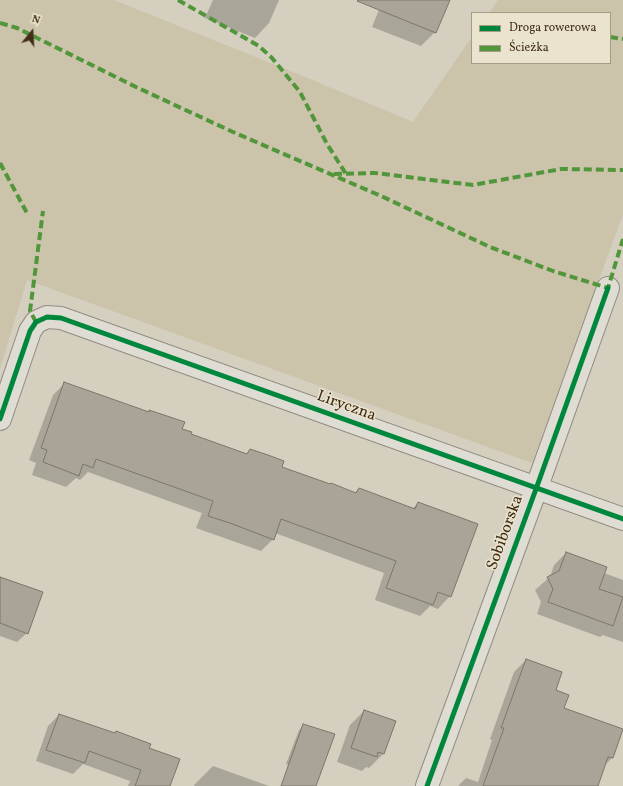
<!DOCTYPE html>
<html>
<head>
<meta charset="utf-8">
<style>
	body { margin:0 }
	#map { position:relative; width:623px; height:786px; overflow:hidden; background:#d4cfbe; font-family:Vollkorn,serif }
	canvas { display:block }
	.legend { position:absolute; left:471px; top:12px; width:140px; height:52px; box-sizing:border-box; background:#eae4ce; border:1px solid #a79b85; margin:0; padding:5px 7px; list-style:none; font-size:12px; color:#422e18 }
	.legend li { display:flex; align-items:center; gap:8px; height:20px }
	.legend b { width:20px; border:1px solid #a79b85 }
	.north { position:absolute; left:12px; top:12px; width:40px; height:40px; -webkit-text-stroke:3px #eae4ce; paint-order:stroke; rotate:18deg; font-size:11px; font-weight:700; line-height:16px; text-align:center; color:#422e18 }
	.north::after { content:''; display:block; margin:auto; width:14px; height:18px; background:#422e18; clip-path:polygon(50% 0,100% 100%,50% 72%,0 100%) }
</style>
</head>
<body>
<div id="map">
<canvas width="623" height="786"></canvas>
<ul class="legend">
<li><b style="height:5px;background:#00873e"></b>Droga rowerowa</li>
<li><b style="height:5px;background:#52963b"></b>Ścieżka</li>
</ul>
<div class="north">N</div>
</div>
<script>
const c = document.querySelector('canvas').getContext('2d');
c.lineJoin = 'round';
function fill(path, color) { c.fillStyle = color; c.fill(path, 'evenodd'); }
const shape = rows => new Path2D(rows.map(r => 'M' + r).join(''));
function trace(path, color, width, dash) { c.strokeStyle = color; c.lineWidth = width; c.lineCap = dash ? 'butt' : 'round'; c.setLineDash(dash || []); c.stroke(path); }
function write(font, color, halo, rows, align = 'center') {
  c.font = font + ' Vollkorn,serif'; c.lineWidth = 3; c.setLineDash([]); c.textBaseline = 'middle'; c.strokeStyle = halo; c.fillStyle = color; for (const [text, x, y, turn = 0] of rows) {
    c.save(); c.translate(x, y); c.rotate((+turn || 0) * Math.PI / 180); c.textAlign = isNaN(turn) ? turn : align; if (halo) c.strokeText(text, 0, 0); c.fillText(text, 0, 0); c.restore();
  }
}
const green = shape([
	[0,0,114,0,305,77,413,122,472,37,472,63,610,63,610,13,489,13,498,0,623,0,623,214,532,463,27,280,0,369]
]);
const shadow = shape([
	[213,0,279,0,269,23,255,38,205,18],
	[383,0,449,0,435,32,421,46,372,27],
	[65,383,148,413,150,411,190,435,245,455,250,450,281,468,354,493,359,489,412,509,418,503,450,596,438,609,430,606,420,616,375,600,384,573,275,533,273,539,261,551,196,528,202,513,88,472,80,480,76,478,66,487,32,475,36,463,29,460,53,395],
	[566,553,604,573,623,580,623,642,603,635,600,637,537,614,541,602,535,590,550,577,554,565],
	[0,578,28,632,17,642,0,636],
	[526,660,555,690,563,709,621,729,612,758,604,766,594,786,458,786,466,778,478,782,492,740,490,739,514,672],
	[364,711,383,754,369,768,366,767,362,771,337,762,350,725],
	[59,715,148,748,169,786,128,786,130,781,83,764,73,774,36,761,48,726],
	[304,725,316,774,286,764,299,730],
	[213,766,269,786,194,786,195,784]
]);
const building = shape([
	[358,0,450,0,436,33,357,1,358,0],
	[64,382,149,412,149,410,185,422,182,429,192,432,191,434,247,454,250,449,268,455,284,461,282,467,330,484,331,483,356,493,359,488,415,509,418,502,478,524,451,597,438,592,433,605,386,588,396,561,281,519,274,540,230,523,208,516,213,501,96,459,93,468,83,464,79,476,43,462,47,450,41,448,64,382],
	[566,552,607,567,599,589,623,597,613,626,548,602,553,589,547,577,559,571,566,552],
	[0,577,43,592,28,634,0,623,0,577],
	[526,659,562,672,556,690,569,695,564,708,623,729,613,758,608,757,598,786,483,786,504,728,501,728,526,659],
	[364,710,396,721,384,754,378,752,377,757,351,748,364,710],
	[59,714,115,733,116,731,151,744,149,748,180,759,170,786,135,786,141,770,89,751,85,763,46,750,59,714],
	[303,724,335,734,316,786,281,786,303,724]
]);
const street = shape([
	[0,419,30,331,36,322,47,317,61,318,623,519],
	[427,786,536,489,608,288]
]);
const quiet = shape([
	[178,0,259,46,272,58,300,92,327,144,346,174],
	[0,23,17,28,136,87,233,132,381,196,490,247,553,271,608,288,623,239],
	[610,37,623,39],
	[0,163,28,215],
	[334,174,375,173,448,182,473,185,561,169,623,170],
	[36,322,30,311,43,211]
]);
const cycleway = shape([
	[0,419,30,331,36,322,47,317,61,318,623,519],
	[427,786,536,489,608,288]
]);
const streetNames = [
	["Liryczna",346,407,20],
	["Sobiborska",506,533,-70]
];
fill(green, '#cbc3aa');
fill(shadow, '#0003');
fill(building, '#a9a497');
trace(building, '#7c766a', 1);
trace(street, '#918c80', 24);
trace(street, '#dfddd3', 22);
trace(quiet, '#52963b', 4, [8, 4]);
trace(cycleway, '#00873e', 5);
write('16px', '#422e18', '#eae4ce', streetNames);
</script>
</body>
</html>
